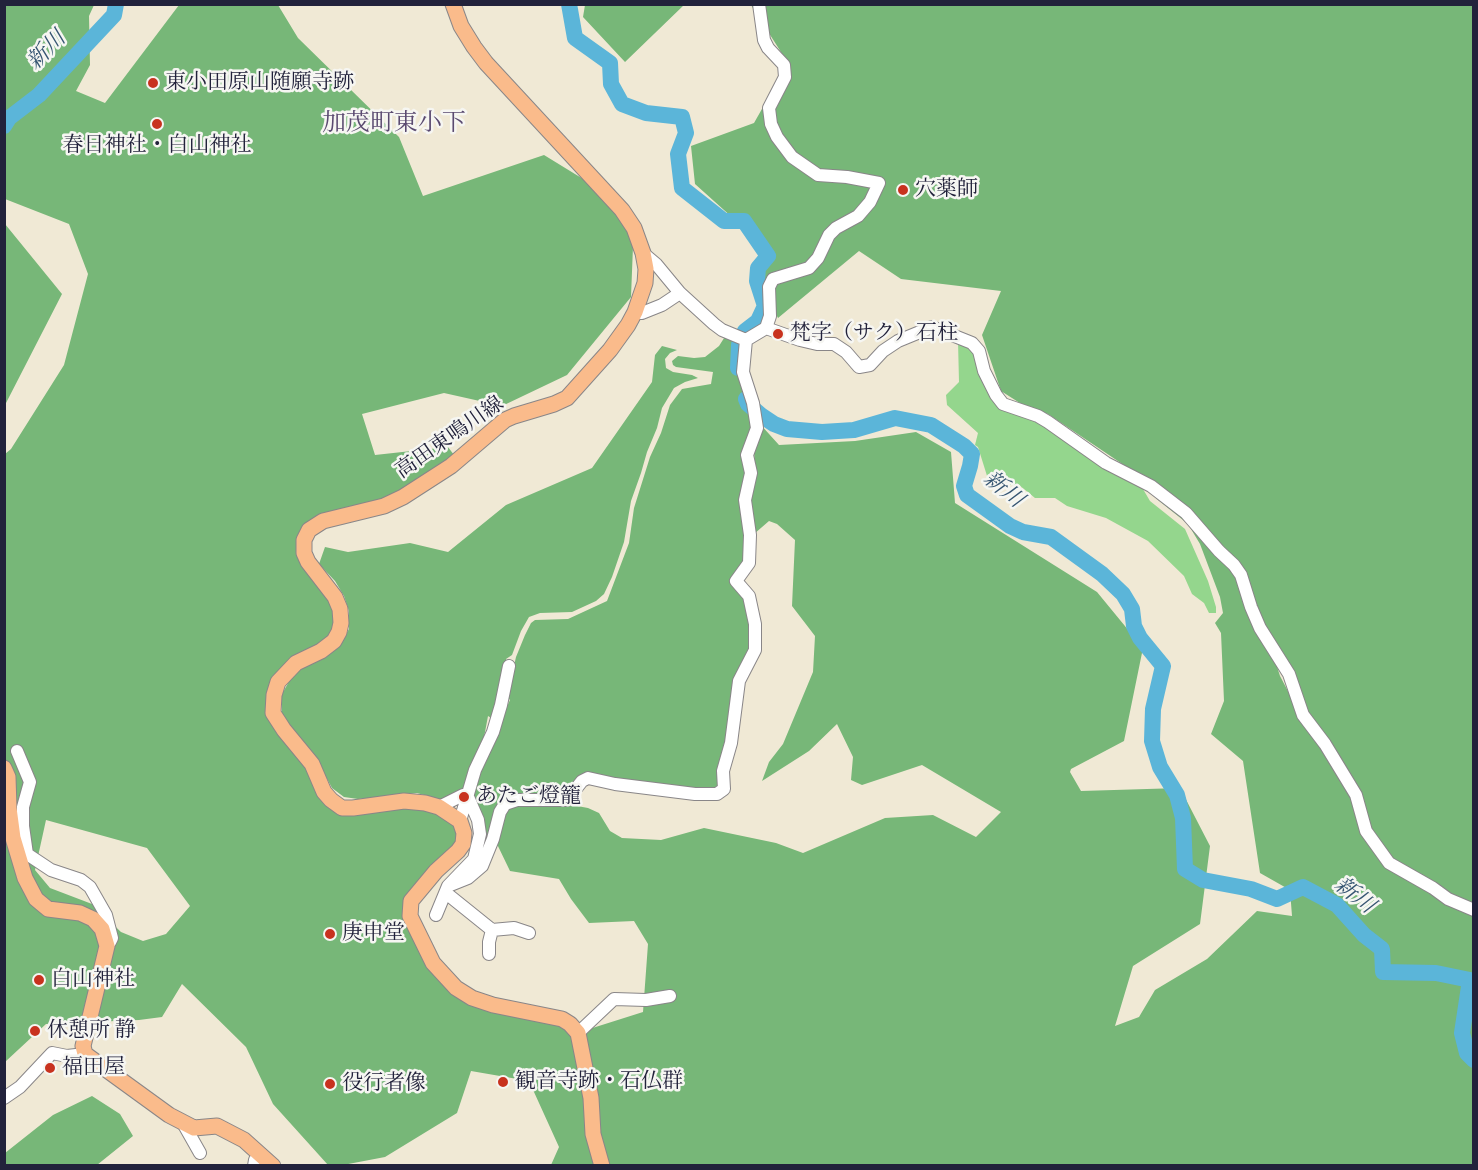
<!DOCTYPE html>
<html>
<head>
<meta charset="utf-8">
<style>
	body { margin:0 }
	#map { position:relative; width:1478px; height:1170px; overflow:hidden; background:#f0e9d5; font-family:"IM FELL French Canon",serif }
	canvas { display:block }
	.frame { position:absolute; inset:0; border:6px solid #22223b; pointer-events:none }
</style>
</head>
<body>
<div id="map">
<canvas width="1478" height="1170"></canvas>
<div class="frame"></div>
</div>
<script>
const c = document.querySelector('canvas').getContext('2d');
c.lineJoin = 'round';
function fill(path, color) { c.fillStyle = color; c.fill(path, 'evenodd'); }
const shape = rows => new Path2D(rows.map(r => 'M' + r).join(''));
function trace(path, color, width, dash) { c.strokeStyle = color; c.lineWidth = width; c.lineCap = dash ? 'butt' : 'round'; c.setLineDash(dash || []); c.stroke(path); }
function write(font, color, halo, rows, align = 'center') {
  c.font = font + ' "IM FELL French Canon","Noto Serif JP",serif'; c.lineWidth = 5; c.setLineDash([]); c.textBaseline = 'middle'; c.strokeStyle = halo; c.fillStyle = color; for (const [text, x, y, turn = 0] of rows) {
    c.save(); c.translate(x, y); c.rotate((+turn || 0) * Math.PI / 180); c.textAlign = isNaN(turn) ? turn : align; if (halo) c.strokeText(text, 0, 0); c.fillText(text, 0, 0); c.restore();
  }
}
const green = shape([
	[958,341,972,346,992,396,1029,416,1140,484,1150,501,1185,529,1208,581,1216,607,1216,613,1209,613,1204,603,1192,594,1184,576,1148,541,1106,518,1067,506,1055,498,1035,498,1019,485,994,485,988,479,978,447,975,445,978,433,947,405,946,395,959,382]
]);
const forest = shape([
	[5,5,94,5,89,16,90,65,76,91,105,103,179,5,278,5,298,38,399,137,423,196,544,155,588,182,617,214,628,231,633,246,631,297,567,375,502,406,444,393,362,414,375,455,448,447,454,455,400,492,298,539,329,600,334,611,335,622,329,637,318,645,293,658,280,669,272,679,268,694,327,805,424,809,436,813,454,825,457,834,456,842,405,898,440,981,559,1025,571,1035,585,1099,595,1165,551,1165,559,1147,529,1081,471,1071,457,1113,385,1157,343,1165,328,1165,273,1104,246,1047,182,984,162,1017,139,1020,46,1024,5,1062,5,454,11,449,64,365,88,274,69,224,5,199],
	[46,820,147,848,190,906,166,934,143,941,121,932,92,904,50,888,35,870],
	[585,5,585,4,684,5,625,62,583,17],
	[751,5,1473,5,1473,909,1402,869,1377,844,1350,774,1335,749,1303,706,1257,609,1246,574,1155,486,1048,414,1023,405,1001,391,982,335,1001,291,901,279,859,251,778,318,756,276,773,254,695,184,691,146,754,123,788,63],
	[5,224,62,294,5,405],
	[726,335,742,343,754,426,747,474,746,562,733,577,747,598,754,632,721,787,704,791,584,774,566,794,510,798,479,858,472,798,483,759,510,700,507,696,516,657,525,635,531,623,535,620,568,619,607,601,629,543,634,508,650,457,661,433,670,405,682,389,711,384,713,372,676,367,673,365,672,361,678,356,694,358,705,357,719,346],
	[662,346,677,350,670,353,665,359,666,368,673,372,692,375,698,378,685,382,674,388,662,408,657,428,647,452,641,473,631,501,624,542,612,577,604,594,596,601,572,612,540,613,529,617,521,631,512,655,506,659,507,666,494,720,488,716,482,748,468,789,445,801,417,793,358,799,344,797,332,788,314,754,287,723,282,713,282,694,291,678,300,670,338,648,349,629,349,611,344,596,335,581,319,564,325,547,348,552,410,543,448,552,506,505,592,468,652,382,655,355],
	[760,424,779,445,855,441,916,432,951,452,955,503,1097,592,1143,648,1124,741,1071,769,1070,772,1081,791,1180,788,1210,846,1200,924,1133,966,1115,1026,1139,1017,1155,990,1207,959,1257,911,1292,916,1290,890,1260,873,1243,761,1211,734,1224,701,1221,633,1215,623,1223,613,1220,597,1200,544,1188,524,1158,500,1151,491,1192,522,1230,564,1271,648,1280,676,1290,695,1345,776,1372,847,1473,915,1473,1165,607,1165,599,1133,583,1031,643,1012,648,944,634,921,589,923,571,899,559,879,510,871,496,842,505,811,509,806,550,801,588,808,599,813,610,831,622,838,661,840,704,828,776,843,803,853,885,818,933,815,976,837,1001,812,922,765,862,785,851,780,853,757,837,724,809,751,762,781,769,762,783,744,813,672,815,636,792,606,795,540,777,524,769,521,754,534,748,503,755,476,754,448],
	[92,1096,120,1114,133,1136,97,1165,5,1165,5,1153,53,1115]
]);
const river = shape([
	[569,4,575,38,610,63,611,84,622,104,646,113,682,117,686,133,678,154,682,188,724,221,744,221,768,256,758,268,757,281,765,306,758,321,745,331,739,345,738,368],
	[4,126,9,118,39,95,114,15,116,4],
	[746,399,748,404,762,416,774,424,787,429,822,432,854,430,895,418,931,425,964,446,972,454,970,466,964,486,967,495,1010,526,1023,532,1051,537,1102,574,1123,594,1132,609,1134,626,1140,638,1163,666,1153,709,1152,741,1160,767,1177,795,1183,818,1185,869,1203,880,1251,889,1277,899,1303,887,1337,905,1364,935,1382,949,1383,972,1436,973,1470,980,1462,1033,1467,1053,1474,1060]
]);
const minor = shape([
	[643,253,656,264,680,293,714,324,722,330,746,340],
	[635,312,642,313,662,305,680,293],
	[766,328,800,340,817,344,834,344,846,352,859,367,870,365,883,351,898,341,932,327,972,343,979,351,984,371,996,395,1003,404,1038,416,1048,422,1106,463,1151,486,1186,513,1219,551,1234,565,1241,575,1251,607,1260,628,1289,674,1303,715,1325,744,1356,795,1366,831,1389,863,1433,888,1448,899,1474,910],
	[17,751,30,782,23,807,23,826,27,854,51,870,81,880,90,887,106,915,112,938,110,942],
	[460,821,475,770,493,732,501,705,509,666],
	[448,886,468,878,482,866,493,839,500,812,505,804,517,800,567,800,582,781,588,778,615,784,695,794,717,794,724,789,723,771,731,743,739,681,755,650,755,624,749,596,736,581,749,563,750,535,745,500,751,473,747,455,757,428,753,403,743,372,746,340,766,328,770,316,769,287,773,279,809,268,818,258,829,235,836,228,858,216,870,202,879,183,847,177,818,175,792,157,777,137,771,124,769,108,785,77,784,65,768,48,764,40,759,4],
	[446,893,492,930,489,942,489,954],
	[436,915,448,886,474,859,480,834,478,820,468,797,463,795,439,807],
	[492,930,514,928,529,933],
	[578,1033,614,999,646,1000,670,996],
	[4,1098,20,1087,52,1053,67,1056,85,1054],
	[183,1123,200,1153],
	[254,1166,255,1160,261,1154]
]);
const major = shape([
	[453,4,461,26,474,47,486,63,622,210,634,228,643,253,646,269,645,283,635,312,628,325,610,350,567,398,554,404,514,416,505,420,451,466,403,497,384,506,323,521,309,530,304,540,304,553,308,562,335,597,340,609,341,623,339,632,334,641,321,651,296,663,278,682,274,695,273,713,284,730,312,764,324,792,331,800,342,808,353,808,404,801,425,803,439,807,460,821,464,833,463,844,458,851,436,871,411,901,410,916,433,963,456,988,472,998,493,1005,562,1019,570,1024,578,1033,591,1098,593,1134,602,1166],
	[4,768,8,777,9,808,13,838,25,878,36,899,48,909,80,913,93,919,102,929,107,946,83,1046,85,1054,169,1115,194,1128,217,1126,244,1140,273,1166]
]);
const markers = [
	[153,83,6,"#c8321e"],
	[157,124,6,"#c8321e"],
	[903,190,6,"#c8321e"],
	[778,334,6,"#c8321e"],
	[464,797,6,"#c8321e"],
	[330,934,6,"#c8321e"],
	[39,980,6,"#c8321e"],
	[35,1031,6,"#c8321e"],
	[50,1068,6,"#c8321e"],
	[503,1082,6,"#c8321e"],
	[330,1084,6,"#c8321e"]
];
const poiNames = [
	["東小田原山随願寺跡",165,83],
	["春日神社・白山神社",157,146,"center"],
	["穴薬師",915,190],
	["梵字（サク）石柱",790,334],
	["あたご燈籠",476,797],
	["庚申堂",342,934],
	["白山神社",51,980],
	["休憩所 静",47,1031],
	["福田屋",62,1068],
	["観音寺跡・石仏群",515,1082],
	["役行者像",342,1084]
];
const streetNames = [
	["高田東鳴川線",450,438,-35]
];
const waterNames = [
	["新川",47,51,-45],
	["新川",1003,490,39],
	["新川",1354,896,38]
];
const quarterNames = [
	["加茂町東小下",394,124]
];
fill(green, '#94d68d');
fill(forest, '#77b778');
trace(river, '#5bb5d9', 16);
trace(minor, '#898688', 14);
trace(major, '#898688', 17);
trace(minor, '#fff', 12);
trace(major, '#fabb8b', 15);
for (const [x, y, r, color] of markers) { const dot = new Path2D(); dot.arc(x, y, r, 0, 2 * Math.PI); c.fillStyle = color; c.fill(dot); trace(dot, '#f6f6f2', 2); }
write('21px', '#22223b', '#f6f6f2', poiNames, 'left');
write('21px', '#22223b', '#f6f6f2', streetNames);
write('italic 22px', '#365572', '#f6f6f2', waterNames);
write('24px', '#5a4a70', '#f6f6f2', quarterNames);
</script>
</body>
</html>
